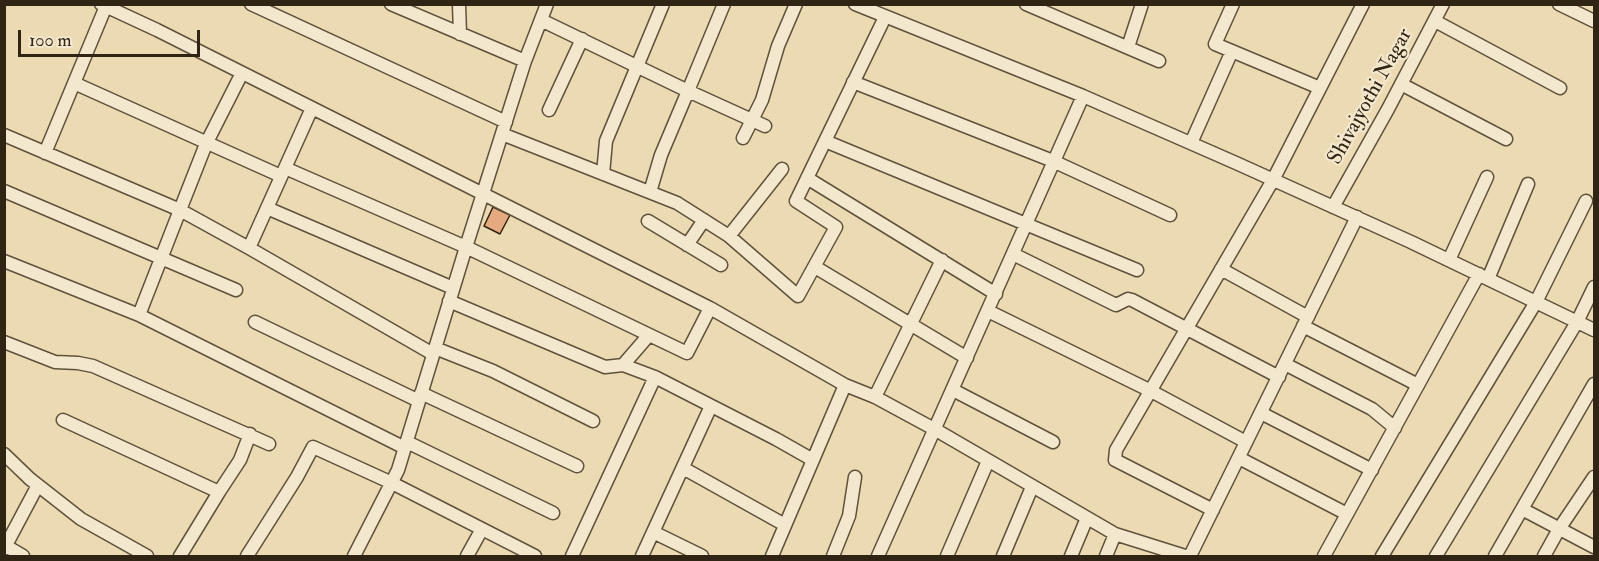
<!DOCTYPE html>
<html>
<head>
<meta charset="utf-8">
<style>
	body { margin:0 }
	#map { position:relative; width:1599px; height:561px; overflow:hidden; background:#ecdab2; font-family:"IM FELL Double Pica",serif }
	canvas { display:block }
	.frame { position:absolute; inset:0; border:6px solid #302414; pointer-events:none }
	.scale { position:absolute; left:18px; top:30px; width:182px; height:27px; box-sizing:border-box; border:3px solid #302414; border-top:0; padding-left:8px; font-size:18px; line-height:21px; white-space:nowrap; color:#302414; -webkit-text-stroke:4px #f3e7cd; paint-order:stroke }
</style>
</head>
<body>
<div id="map">
<canvas width="1599" height="561"></canvas>
<div class="frame"></div>
<div class="scale">100 m</div>
</div>
<script>
const c = document.querySelector('canvas').getContext('2d');
c.lineJoin = 'round';
function fill(path, color) { c.fillStyle = color; c.fill(path, 'evenodd'); }
const shape = rows => new Path2D(rows.map(r => 'M' + r).join(''));
function trace(path, color, width, dash) { c.strokeStyle = color; c.lineWidth = width; c.lineCap = dash ? 'butt' : 'round'; c.setLineDash(dash || []); c.stroke(path); }
function write(font, color, halo, rows, align = 'center') {
  c.font = font + ' "IM FELL Double Pica",serif'; c.lineWidth = 4.5; c.setLineDash([]); c.textBaseline = 'middle'; c.strokeStyle = halo; c.fillStyle = color; for (const [text, x, y, turn = 0] of rows) {
    c.save(); c.translate(x, y); c.rotate((+turn || 0) * Math.PI / 180); c.textAlign = isNaN(turn) ? turn : align; if (halo) c.strokeText(text, 0, 0); c.fillText(text, 0, 0); c.restore();
  }
}
const building = shape([
	[493,207,510,215,500,234,484,226,493,207]
]);
const minor = shape([
	[101,4,157,30,710,308,845,385,875,397,936,430,1115,534,1185,556],
	[251,4,506,122],
	[391,4,525,61],
	[459,4,460,34],
	[855,4,1083,96,1236,163,1411,242,1594,330],
	[1026,4,1159,61],
	[1233,4,1215,44,1320,88],
	[1559,4,1594,21],
	[541,20,688,91,724,4],
	[1435,21,1560,88],
	[1128,47,1142,4],
	[242,73,206,144,180,210,249,248,433,354],
	[853,82,1053,161,1170,215],
	[74,83,281,176],
	[1401,84,1506,139],
	[549,110,582,39],
	[502,134,677,203,729,236,798,296,836,227,796,201,885,17],
	[4,135,180,210,139,315],
	[743,138,762,100,778,46,796,4],
	[825,141,1137,270],
	[1191,143,1232,51],
	[45,153,106,6],
	[285,168,466,247,687,353,710,308],
	[603,174,606,141,663,4],
	[807,178,996,294],
	[4,191,236,290],
	[650,192,661,155,688,91,765,126],
	[1333,207,1388,109,1443,4],
	[267,208,453,288],
	[648,221,721,265],
	[729,236,782,169],
	[687,245,704,220],
	[249,248,312,108],
	[1013,254,1116,305,1128,299,1132,300,1279,377],
	[1449,260,1487,177],
	[4,261,139,315,405,448],
	[815,267,967,358],
	[1221,269,1308,317],
	[1488,279,1528,184],
	[449,301,605,367,623,365,655,377,776,439,813,460],
	[988,311,1151,391,1246,442],
	[255,322,419,401],
	[1303,326,1418,385],
	[4,342,55,362,78,363,93,366,269,444],
	[435,348,493,371,593,421],
	[1285,364,1372,409,1395,428],
	[623,365,649,335],
	[953,390,1053,442],
	[421,393,577,466],
	[875,397,942,260],
	[1261,413,1372,470],
	[63,420,219,492,180,556],
	[407,442,553,513],
	[4,454,30,479,81,519,147,556],
	[1239,458,1347,514],
	[683,468,785,525],
	[219,492,240,460,250,434],
	[1522,509,1594,547],
	[1213,510,1115,460,1116,450,1273,180,1363,4],
	[653,532,702,556],
	[6,546,23,556],
	[4,549,38,485],
	[247,556,297,477,313,447,392,483,535,556],
	[354,556,398,470,466,247,525,61,547,4],
	[467,556,482,529],
	[572,556,655,377],
	[642,556,711,406],
	[772,556,845,385],
	[833,556,849,516,855,477],
	[878,556,1083,96],
	[947,556,988,461],
	[1003,556,1032,487],
	[1071,556,1087,518],
	[1106,556,1115,534],
	[1190,556,1357,217],
	[1324,556,1479,274],
	[1382,556,1536,302,1586,201],
	[1436,556,1577,322,1594,287],
	[1495,556,1594,384],
	[1544,556,1559,529,1594,477]
]);
const streetNames = [
	["Shivajyothi Nagar",1371,97,-61]
];
fill(building, '#e5ab7f');
trace(building, '#302414', 1.5);
trace(minor, '#5f523c', 15);
trace(minor, '#f3e7cd', 12);
write('21px', '#302414', '#f3e7cd', streetNames);
</script>
</body>
</html>
